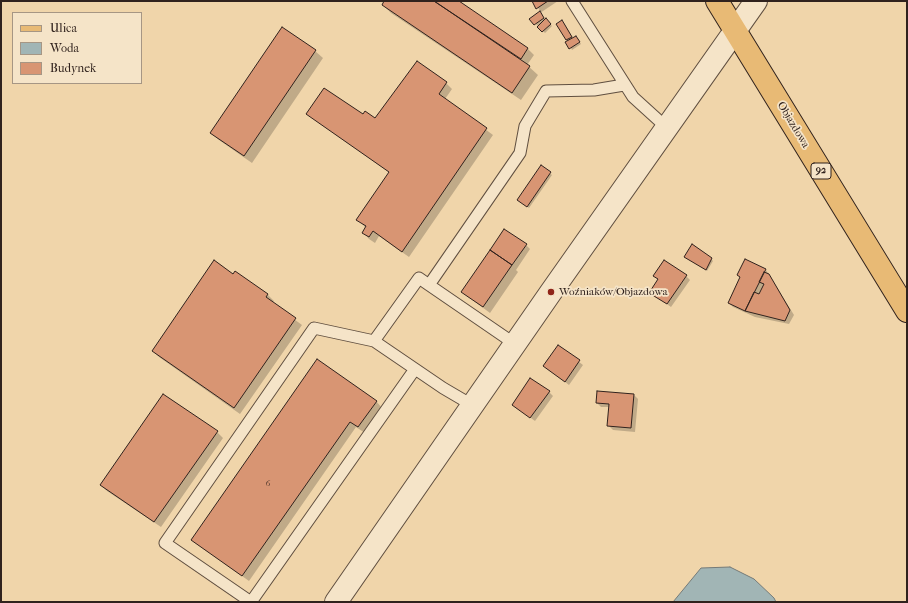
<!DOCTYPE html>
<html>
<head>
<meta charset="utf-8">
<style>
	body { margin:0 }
	#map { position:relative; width:908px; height:603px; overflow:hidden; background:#f0d5aa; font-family:"IM FELL French Canon",serif }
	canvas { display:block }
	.frame { position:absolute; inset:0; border:2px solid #30221d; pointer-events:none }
	.legend { position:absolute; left:12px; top:12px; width:130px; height:72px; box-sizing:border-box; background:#f5e4c8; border:1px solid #a69684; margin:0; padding:5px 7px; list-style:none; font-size:12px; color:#30221d }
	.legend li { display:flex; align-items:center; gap:8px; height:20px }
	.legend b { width:20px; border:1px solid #a69684 }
</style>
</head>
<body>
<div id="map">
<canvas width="908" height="603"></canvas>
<div class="frame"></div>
<ul class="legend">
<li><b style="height:5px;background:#e8ba75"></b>Ulica</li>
<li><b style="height:11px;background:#a1b5b5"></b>Woda</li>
<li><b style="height:11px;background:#d89573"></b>Budynek</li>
</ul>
</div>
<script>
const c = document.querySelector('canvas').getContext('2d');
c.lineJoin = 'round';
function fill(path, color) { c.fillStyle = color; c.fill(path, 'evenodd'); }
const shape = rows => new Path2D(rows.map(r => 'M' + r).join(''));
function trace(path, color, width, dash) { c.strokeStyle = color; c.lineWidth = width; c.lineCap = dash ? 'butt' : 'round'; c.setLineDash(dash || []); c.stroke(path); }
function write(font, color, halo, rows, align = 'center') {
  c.font = font + ' "IM FELL French Canon",serif'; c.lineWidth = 3.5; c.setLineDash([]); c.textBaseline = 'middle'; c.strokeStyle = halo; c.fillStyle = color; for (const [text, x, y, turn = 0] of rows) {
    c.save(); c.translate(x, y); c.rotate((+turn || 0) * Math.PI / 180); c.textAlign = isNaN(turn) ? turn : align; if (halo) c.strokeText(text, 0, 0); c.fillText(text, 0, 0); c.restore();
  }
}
const water = shape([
	[730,567,754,579,774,598,776,602,673,602,701,568,730,567]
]);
const shadow = shape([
	[386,1,457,1,528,49,534,55,527,65,538,75,521,100,391,13,383,5],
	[533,1,558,1,540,13,552,26,545,33,531,19,541,12],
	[564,23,573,38,578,39,581,44,572,50,567,40],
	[315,51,323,58,252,163,219,140,211,133],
	[446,83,452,89,445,99,493,135,409,257,379,236,375,243,369,239,363,232,366,228,358,220,390,173,307,114,364,115,376,120],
	[541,166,552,175,529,208,520,201],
	[526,245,530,249,516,270,518,272,490,313,462,292],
	[687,258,711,259,713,261,707,271],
	[766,270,794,315,789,324,755,317,733,307,729,303,763,277],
	[235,272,268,295,274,301,272,303,302,325,240,414,159,357,153,351],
	[654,276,686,276,690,280,671,307,651,293,659,280],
	[558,346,583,365,569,385,544,366],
	[549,392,553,396,535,421,513,405],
	[634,395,638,399,635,432,613,430,609,426,610,407,601,407,597,403],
	[376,401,382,408,365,433,356,427,249,581,192,540],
	[217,432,223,438,161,527,107,491,101,485]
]);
const building = shape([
	[384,1,434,1,530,66,512,93,382,5,384,1],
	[434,1,459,1,528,48,521,59,434,1],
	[532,1,548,1,536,9,532,1],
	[540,11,544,18,534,25,529,19,540,11],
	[546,18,551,24,542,32,537,27,546,18],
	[562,20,572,37,566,40,556,24,562,20],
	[282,27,316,50,244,156,210,133,282,27],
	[576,36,580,42,569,49,565,42,576,36],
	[417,61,447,82,439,94,487,128,402,252,373,231,369,237,362,233,366,226,356,220,389,172,306,114,324,88,363,114,365,111,375,118,417,61],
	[541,165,551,172,527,207,517,200,541,165],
	[504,229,527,244,512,265,490,250,504,229],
	[692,244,712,258,706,270,684,257,692,244],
	[490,250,512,265,483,307,461,292,490,250],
	[745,259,766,269,745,311,728,303,740,277,737,275,745,259],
	[214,260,233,274,235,271,268,294,266,297,296,318,234,408,152,351,214,260],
	[664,260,687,275,667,304,649,293,658,279,653,276,664,260],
	[764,272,769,274,790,310,785,321,745,311,754,292,759,294,764,284,759,282,764,272],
	[558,345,580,360,565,382,543,366,558,345],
	[317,359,377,401,358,427,350,422,242,576,191,540,317,359],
	[530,378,550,391,530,418,512,405,530,378],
	[597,391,634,394,631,428,607,426,609,404,596,403,597,391],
	[163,394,218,431,154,522,100,485,163,394]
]);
const service = shape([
	[572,1,633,97,666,127],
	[374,341,419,278,429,285],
	[515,344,429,285,520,153,525,126,546,91,594,90,624,85],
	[415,369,251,602,165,543,314,328,374,341,443,388,472,405]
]);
const tertiary = shape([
	[336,602,551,292,756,1]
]);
const primary = shape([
	[717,1,907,311]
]);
const markers = [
	[551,292,4,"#8f2418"]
];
const numberNames = [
	["6",268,484]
];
const shields = [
	[821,171,20]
];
const shieldNames = [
	["92",821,171]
];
const streetNames = [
	["Objazdowa",793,125,59]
];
const poiNames = [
	["Woźniaków/Objazdowa",559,292]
];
fill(water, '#a1b5b5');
trace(water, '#747a78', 1);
fill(shadow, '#0003');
fill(building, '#d89573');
trace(building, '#30221d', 1);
trace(service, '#604f40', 13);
trace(tertiary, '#604f40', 24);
trace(primary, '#30221d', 24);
trace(service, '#f5e4c8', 11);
trace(tertiary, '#f5e4c8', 22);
trace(primary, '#e8ba75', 22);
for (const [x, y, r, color] of markers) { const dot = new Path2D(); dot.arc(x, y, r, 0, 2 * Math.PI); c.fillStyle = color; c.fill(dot); trace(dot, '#f5e4c8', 1.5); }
write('9px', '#5a3f32', null, numberNames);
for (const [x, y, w] of shields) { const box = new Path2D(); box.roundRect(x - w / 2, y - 8, w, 16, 3); c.fillStyle = '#f5e4c8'; c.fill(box); trace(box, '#30221d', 1); }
write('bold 10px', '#30221d', null, shieldNames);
write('11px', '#30221d', '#f5e4c8', streetNames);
write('11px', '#30221d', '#f5e4c8', poiNames, 'left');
</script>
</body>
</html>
